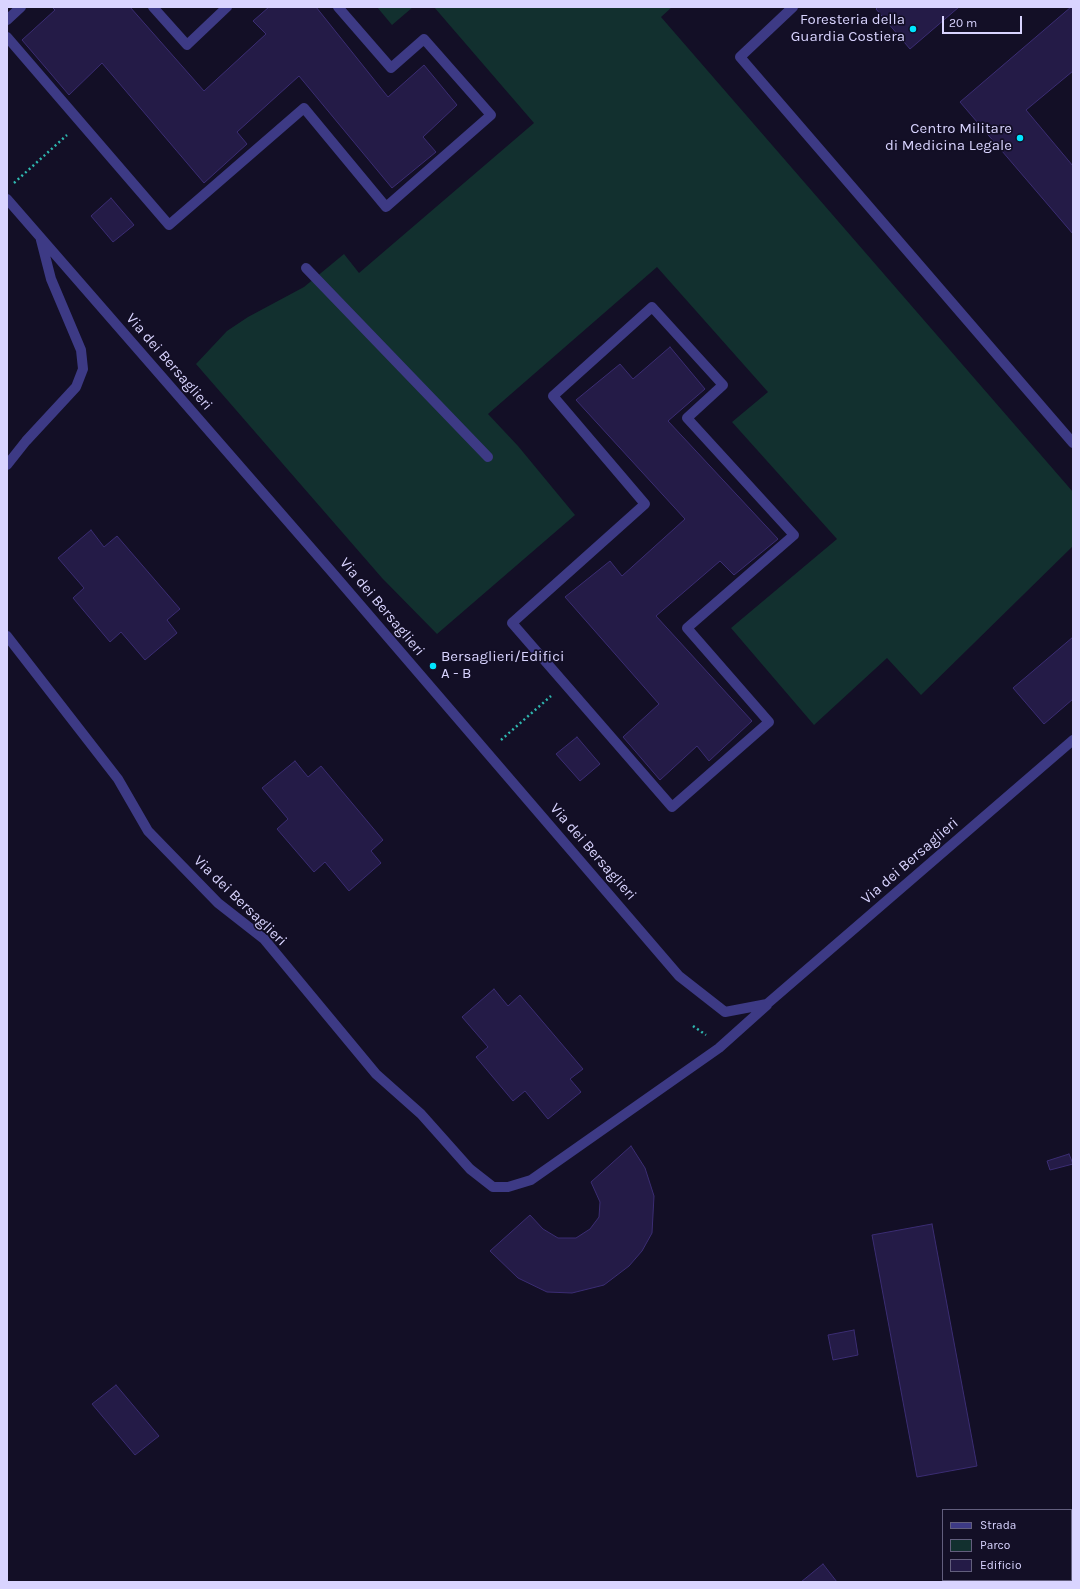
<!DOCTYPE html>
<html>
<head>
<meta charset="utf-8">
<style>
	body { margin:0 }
	#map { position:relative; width:1080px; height:1589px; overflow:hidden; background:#130f26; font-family:Karla,sans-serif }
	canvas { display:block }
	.frame { position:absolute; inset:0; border:8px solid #d9d4ff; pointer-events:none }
	.legend { position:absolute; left:942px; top:1509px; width:130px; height:72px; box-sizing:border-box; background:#130f26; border:1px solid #625e7d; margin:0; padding:5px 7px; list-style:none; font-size:12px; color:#d9d4ff }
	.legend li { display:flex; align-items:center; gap:8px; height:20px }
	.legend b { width:20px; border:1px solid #625e7d }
	.scale { position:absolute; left:942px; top:16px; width:80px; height:18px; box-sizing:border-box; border:2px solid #d9d4ff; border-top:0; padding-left:5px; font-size:12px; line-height:14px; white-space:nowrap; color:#d9d4ff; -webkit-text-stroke:3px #130f26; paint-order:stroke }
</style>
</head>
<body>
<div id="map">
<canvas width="1080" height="1589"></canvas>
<div class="frame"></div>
<ul class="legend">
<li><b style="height:5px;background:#3d3a85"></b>Strada</li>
<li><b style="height:11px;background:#12302f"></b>Parco</li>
<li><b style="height:11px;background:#241b47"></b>Edificio</li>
</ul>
<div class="scale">20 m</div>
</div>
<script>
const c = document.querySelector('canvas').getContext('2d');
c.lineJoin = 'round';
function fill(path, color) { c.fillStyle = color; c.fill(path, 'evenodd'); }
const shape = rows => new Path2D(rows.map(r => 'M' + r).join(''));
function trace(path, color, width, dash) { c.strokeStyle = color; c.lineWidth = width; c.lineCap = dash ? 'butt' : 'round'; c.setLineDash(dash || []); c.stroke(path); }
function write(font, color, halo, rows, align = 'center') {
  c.font = font + ' Karla,sans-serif'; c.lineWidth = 3.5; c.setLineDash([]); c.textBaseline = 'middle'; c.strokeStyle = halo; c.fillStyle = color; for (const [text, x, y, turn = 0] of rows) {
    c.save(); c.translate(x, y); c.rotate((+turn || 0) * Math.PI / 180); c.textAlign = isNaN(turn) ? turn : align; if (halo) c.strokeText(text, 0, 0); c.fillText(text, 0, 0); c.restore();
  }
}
const green = shape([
	[377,7,413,7,392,25],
	[434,7,672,7,661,17,1073,492,1073,546,921,695,887,658,814,725,731,628,837,539,732,422,768,392,657,267,488,414,518,446,575,515,437,634,382,578,196,364,227,331,248,317,304,287,344,254,359,273,534,123]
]);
const building = shape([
	[52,7,130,7,204,91,266,34,253,21,269,7,316,7,388,97,424,65,457,105,423,137,436,152,392,188,299,76,237,132,247,144,204,183,102,63,69,95,22,40,55,10,52,7],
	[878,7,959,7,910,49,876,9,878,7],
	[1071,7,1073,7,1073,71,1026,110,1073,166,1073,234,960,102,1071,7],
	[111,198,134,225,113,242,91,216,111,198],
	[670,347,705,389,668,421,778,539,734,575,720,561,656,616,752,721,709,761,697,746,660,780,623,737,659,704,565,597,610,561,622,576,685,519,576,400,620,364,633,379,670,347],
	[91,530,104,547,117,536,180,609,167,620,177,633,145,660,121,632,110,642,73,598,84,588,58,558,91,530],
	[1073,637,1073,699,1044,724,1013,688,1073,637],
	[577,737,600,764,580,781,556,754,577,737],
	[295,761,308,777,321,766,383,840,371,851,381,863,349,891,325,862,314,872,277,829,288,819,262,788,295,761],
	[494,989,508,1006,520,995,583,1069,570,1079,581,1092,548,1119,525,1091,513,1101,476,1057,488,1047,462,1017,494,989],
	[631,1146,645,1168,654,1196,652,1233,642,1251,629,1266,604,1285,572,1293,547,1292,518,1278,490,1251,530,1215,543,1229,558,1238,576,1238,590,1229,599,1217,600,1202,591,1182,631,1146],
	[1069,1154,1073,1164,1050,1170,1047,1161,1069,1154],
	[932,1224,977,1466,917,1477,872,1235,932,1224],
	[854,1330,858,1355,833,1360,828,1335,854,1330],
	[116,1385,159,1436,135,1455,92,1404,116,1385],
	[823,1564,837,1582,801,1582,823,1564]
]);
const path = shape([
	[14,183,67,135],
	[501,740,551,696],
	[693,1026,706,1035]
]);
const lane = shape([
	[153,7,187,45,227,7],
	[793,7,740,57,1073,443],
	[7,20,21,7],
	[7,37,169,225,304,108,386,207,491,115,424,39,391,68,338,7],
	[652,307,723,385,687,418,794,535,687,628,769,722,672,807,512,623,645,504,553,396,652,307]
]);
const street = shape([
	[7,199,331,571,679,976,725,1012,767,1004,1073,740],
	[306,268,488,457],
	[7,465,26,441,76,387,83,369,81,350,51,279,41,240],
	[7,636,118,779,148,831,218,903,264,939,376,1074,421,1114,470,1169,493,1187,508,1187,531,1180,719,1048,767,1005]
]);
const markers = [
	[913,29,4,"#00e5ff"],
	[1020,138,4,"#00e5ff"],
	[433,666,4,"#00e5ff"]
];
const poiNames = [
	["Foresteria della",905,20],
	["Guardia Costiera",905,37],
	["Centro Militare",1012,129],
	["di Medicina Legale",1012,146],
	["Bersaglieri/Edifici",441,657,"left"],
	["A - B",441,674,"left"]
];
const streetNames = [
	["Via dei Bersaglieri",169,362,49],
	["Via dei Bersaglieri",382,607,50],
	["Via dei Bersaglieri",593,852,49],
	["Via dei Bersaglieri",910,861,-41],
	["Via dei Bersaglieri",240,901,44]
];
fill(green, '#12302f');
fill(building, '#241b47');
trace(building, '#3b2d73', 1);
trace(path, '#2fb8b0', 2.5, [2, 3]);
trace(lane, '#3d3a85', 10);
trace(street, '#3d3a85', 10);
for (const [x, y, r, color] of markers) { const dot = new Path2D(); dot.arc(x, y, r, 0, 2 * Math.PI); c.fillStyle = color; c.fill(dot); trace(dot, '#130f26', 1.5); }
write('15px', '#d9d4ff', '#130f26', poiNames, 'right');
write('15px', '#d9d4ff', '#130f26', streetNames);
</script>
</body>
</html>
